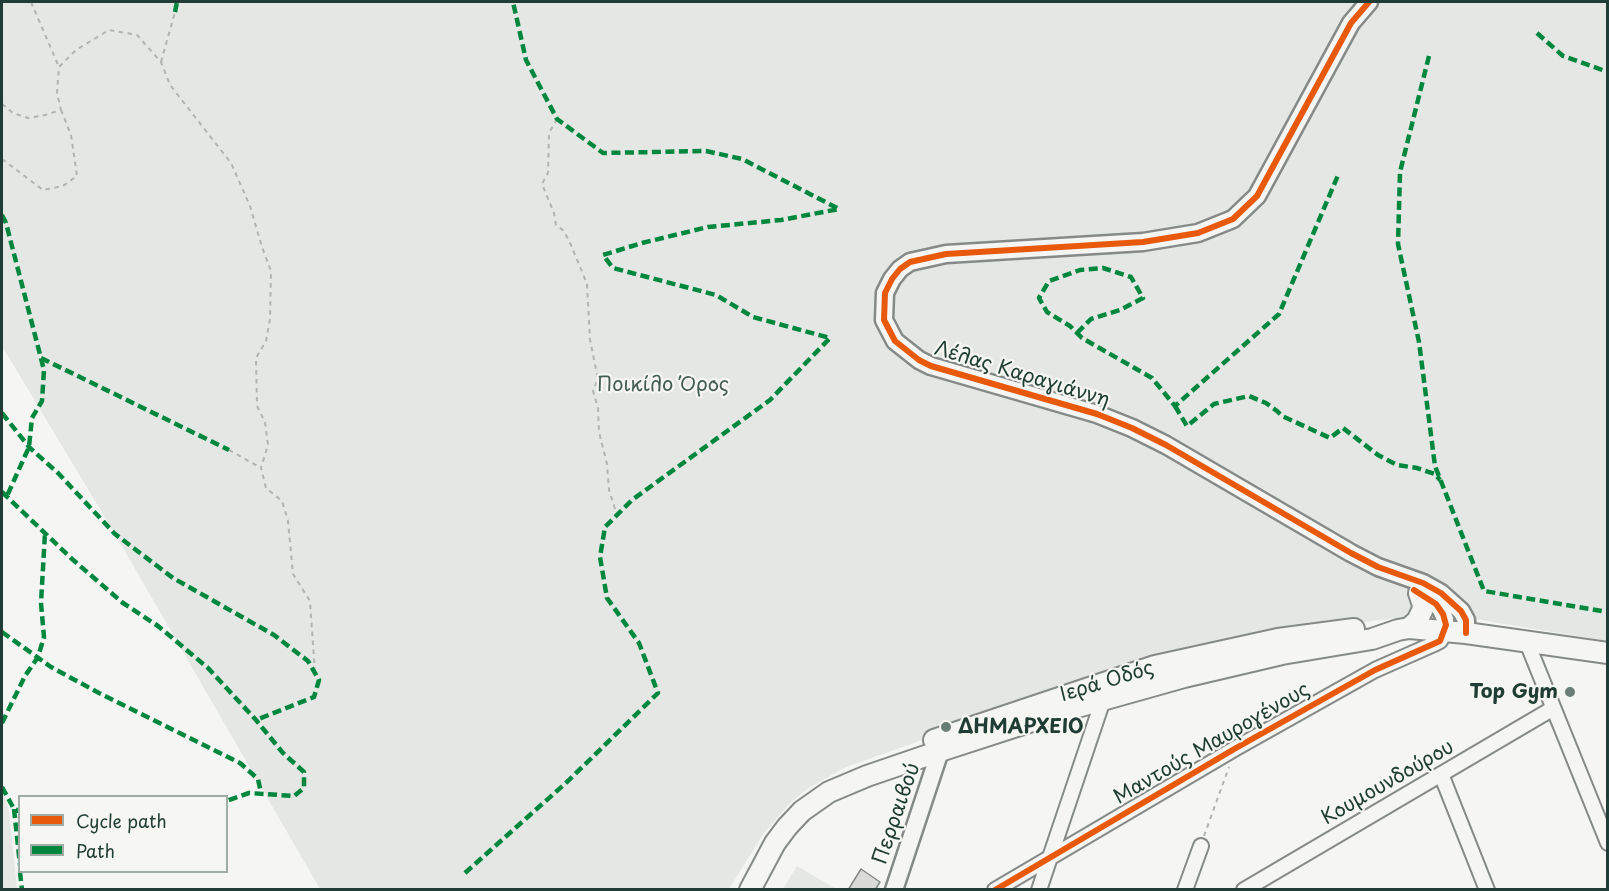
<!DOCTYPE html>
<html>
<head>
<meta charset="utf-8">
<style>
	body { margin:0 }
	#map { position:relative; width:1609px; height:891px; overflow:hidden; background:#f5f5f3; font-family:"Playpen Sans",sans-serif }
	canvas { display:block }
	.frame { position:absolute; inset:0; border:3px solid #1f3d34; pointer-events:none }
	.legend { position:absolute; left:18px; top:795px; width:210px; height:78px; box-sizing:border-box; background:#f6f6f2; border:2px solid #a0aca6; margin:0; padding:8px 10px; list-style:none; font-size:18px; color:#1f3d34 }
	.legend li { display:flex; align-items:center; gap:12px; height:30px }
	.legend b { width:30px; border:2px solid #a0aca6 }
</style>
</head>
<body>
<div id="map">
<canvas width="1609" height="891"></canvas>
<div class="frame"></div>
<ul class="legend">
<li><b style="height:8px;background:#e8590c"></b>Cycle path</li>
<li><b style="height:8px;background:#00873e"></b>Path</li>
</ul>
</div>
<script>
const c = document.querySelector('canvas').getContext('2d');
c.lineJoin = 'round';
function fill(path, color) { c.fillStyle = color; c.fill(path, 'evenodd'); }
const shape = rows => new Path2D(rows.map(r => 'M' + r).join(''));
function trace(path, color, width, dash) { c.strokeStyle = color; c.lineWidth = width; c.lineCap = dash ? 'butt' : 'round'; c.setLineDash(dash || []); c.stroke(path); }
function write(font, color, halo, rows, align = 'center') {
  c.font = font + ' "Playpen Sans",sans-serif'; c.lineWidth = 4.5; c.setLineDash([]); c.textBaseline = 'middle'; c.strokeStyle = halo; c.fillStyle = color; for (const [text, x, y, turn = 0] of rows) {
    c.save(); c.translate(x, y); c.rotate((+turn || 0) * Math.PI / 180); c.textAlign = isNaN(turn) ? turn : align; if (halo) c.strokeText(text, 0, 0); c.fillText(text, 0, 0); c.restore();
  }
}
const green = shape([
	[2,2,1607,2,1607,641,1475,619,1413,616,1309,629,961,726,844,768,807,789,791,802,764,833,729,889,320,889,115,534,2,346],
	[2,790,9,810,17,889,2,889],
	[797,866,836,889,783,889]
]);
const building = shape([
	[861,869,880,882,875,890,848,890,861,869]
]);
const path = shape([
	[31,2,59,67],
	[161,62,175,12],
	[2,104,13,113,28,118,45,115,61,110,57,93,59,67,76,50,109,30,137,35,161,62,170,85,231,163,250,206,262,247,271,271,270,319,266,341,256,358,257,406,265,422,268,445,261,468,266,488,282,501,288,521,293,574,310,601,315,673],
	[557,119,549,133,548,173,542,184,554,213,556,225,564,231,571,245,587,284,590,340,598,379,593,391,598,408,599,432,607,464,609,490,617,515],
	[2,159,43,190,63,186,77,176,71,135,61,110],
	[229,450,261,468],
	[1204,836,1229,767]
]);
const minor = shape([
	[1526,640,1608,843],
	[1441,774,1487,890],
	[995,890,1236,748,1375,670,1436,643,1440,641,1445,631],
	[1039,890,1103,700],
	[1185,890,1201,846],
	[1244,890,1552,709]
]);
const tertiary = shape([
	[1369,2,1351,23,1257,196,1233,219,1198,233,1143,242,946,254,910,262,900,269,892,279,885,293,884,320,895,341,919,360,931,366,1097,414,1132,428,1166,445,1351,553,1378,567,1423,583,1441,593,1461,611,1466,620,1466,633],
	[1420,593,1436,604,1441,610,1445,619,1445,631],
	[894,890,940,751]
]);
const secondary = shape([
	[1409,628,1417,621,1422,611,1423,605,1419,593],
	[934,740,1155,666,1278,639,1354,629],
	[750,890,775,843,787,827,802,811,829,792,867,776,940,751,1063,711,1184,677,1282,654,1372,639,1398,630,1409,628,1466,633,1608,653]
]);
const quiet = shape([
	[175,12,177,2],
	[1537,33,1563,56,1608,72],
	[1429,56,1400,172,1398,244,1419,342,1435,466,1484,591,1608,612],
	[2,215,6,223,44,370,42,401,32,418,29,447,7,496],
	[1077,333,1091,319,1120,310,1143,298,1131,277,1103,268,1080,270,1049,281,1039,298,1047,312,1070,326,1082,338,1152,378,1175,406,1279,314,1339,173],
	[41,358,229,450],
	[1175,406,1187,426,1214,404,1249,396,1266,403,1277,411,1282,416,1330,438,1343,428,1378,455,1397,465,1417,468,1435,474,1440,480],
	[2,413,29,447,58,473,115,534,173,578,274,635,308,661,319,680,314,697,256,720],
	[2,492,72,559,123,603,158,626,208,668,256,720,283,753,304,772,304,788,294,796,249,793,226,801],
	[2,632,51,667,99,693,240,763,258,779,261,793],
	[2,723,25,676,38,657,44,637,41,603,45,533],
	[2,787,14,809,20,811],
	[14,809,20,865],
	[20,872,22,890],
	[465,873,568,781,658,693,639,643,607,598,600,557,605,527,632,500,770,400,830,338,753,317,716,295,613,268,603,255,642,243,708,227,781,220,839,209,742,159,706,151,603,153,557,119,526,60,513,2]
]);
const cycleway = shape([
	[1369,2,1351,23,1257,196,1233,219,1198,233,1143,242,946,254,910,262,900,269,892,279,885,293,884,320,895,341,919,360,931,366,1097,414,1132,428,1166,445,1351,553,1378,567,1423,583,1441,593,1461,611,1466,620,1466,633],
	[995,890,1236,748,1375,670,1440,641,1446,625,1443,614,1436,604,1414,590]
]);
const markers = [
	[1570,692,6,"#6a7d77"],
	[946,727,6,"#6a7d77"]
];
const streetNames = [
	["Λέλας Καραγιάννη",1022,375,17],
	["Ιερά Οδός",1107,682,-17],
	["Μαντούς Μαυρογένους",1212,744,-30],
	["Κουμουνδούρου",1388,783,-30],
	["Περραιβού",897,814,-71]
];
const parkNames = [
	["Ποικίλο Όρος",663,385]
];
const poiNames = [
	["Top Gym",1558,692],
	["ΔΗΜΑΡΧΕΙΟ",958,727,"left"]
];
fill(green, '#e4e7e3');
fill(building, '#dadbd9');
trace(building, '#858a88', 1.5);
trace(minor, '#858a88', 18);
trace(tertiary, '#858a88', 21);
trace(secondary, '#858a88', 24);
trace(path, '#b0b4b2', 2, [4.5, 4.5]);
trace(minor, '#f5f5f3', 14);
trace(tertiary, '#f5f5f3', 16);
trace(secondary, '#f5f5f3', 20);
trace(quiet, '#00873e', 4.5, [9, 4.5]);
trace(cycleway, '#e8590c', 6);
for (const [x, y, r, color] of markers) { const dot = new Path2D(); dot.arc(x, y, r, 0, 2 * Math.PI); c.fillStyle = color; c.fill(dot); trace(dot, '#f6f6f2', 2); }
write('20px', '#1f3d34', '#f6f6f2', streetNames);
write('20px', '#445d54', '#f6f6f2', parkNames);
write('bold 20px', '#1f3d34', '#f6f6f2', poiNames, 'right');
</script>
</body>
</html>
